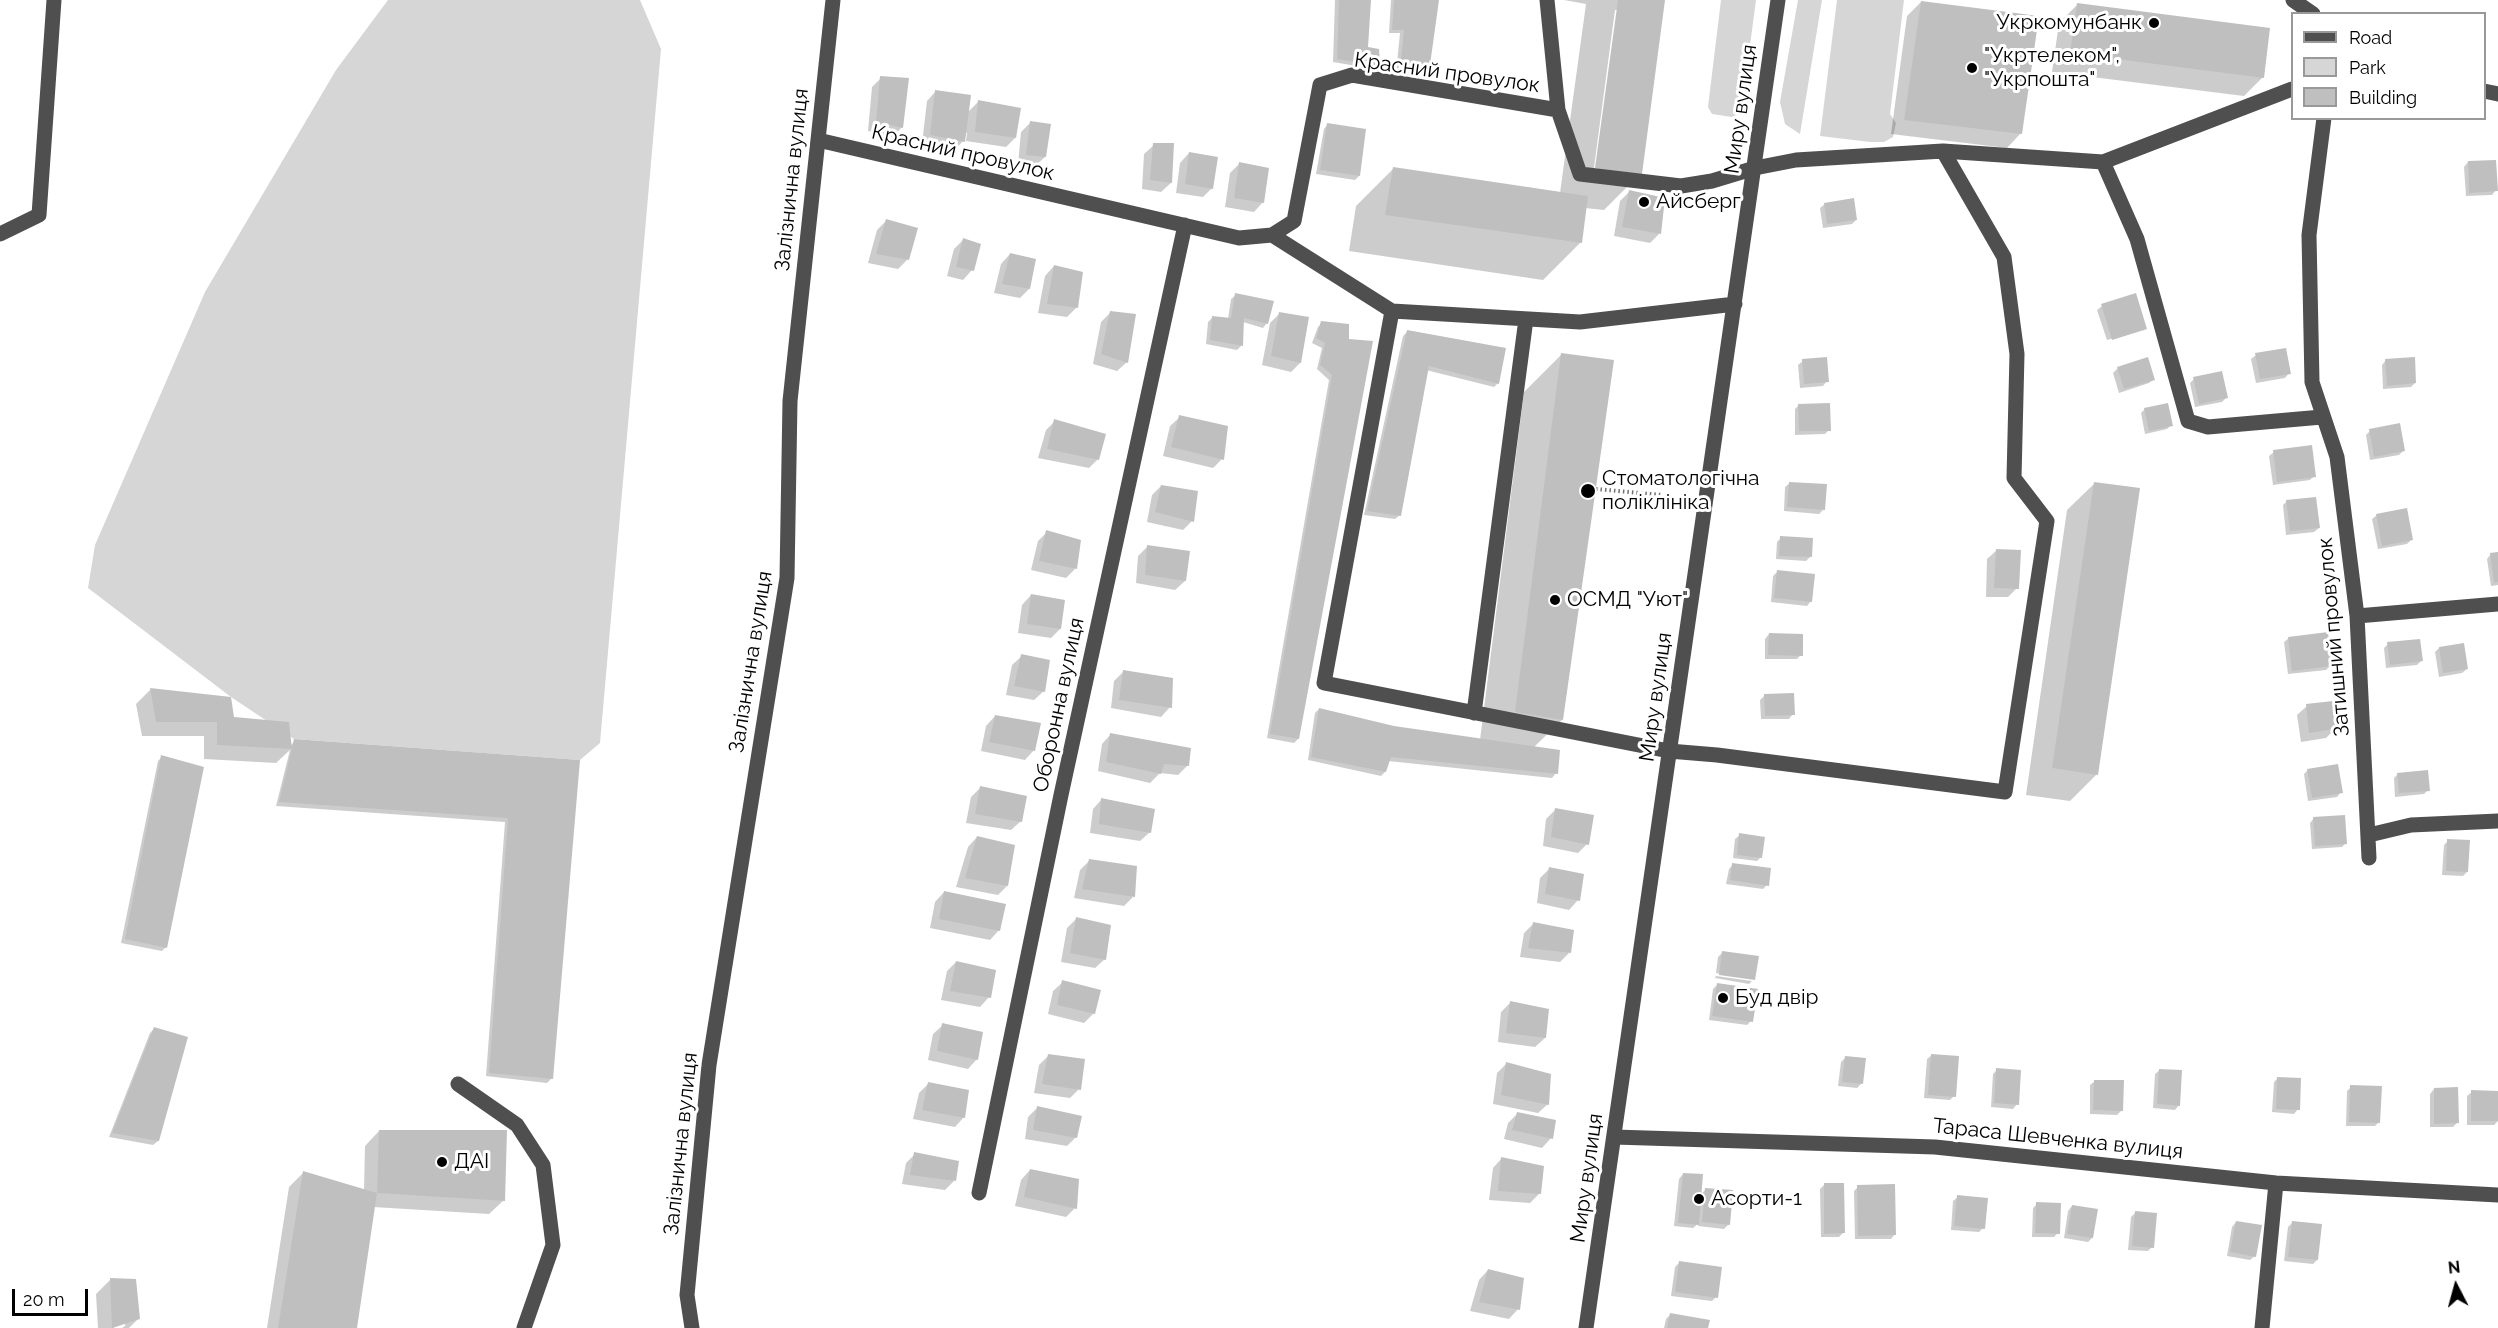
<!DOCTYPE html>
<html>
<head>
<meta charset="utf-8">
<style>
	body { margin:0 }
	#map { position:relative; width:2498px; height:1328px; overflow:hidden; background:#fff; font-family:Raleway,sans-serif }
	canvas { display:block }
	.legend { position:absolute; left:2291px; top:12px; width:195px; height:108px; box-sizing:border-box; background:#fff; border:2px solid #999; margin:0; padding:8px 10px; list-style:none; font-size:18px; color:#000 }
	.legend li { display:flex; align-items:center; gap:12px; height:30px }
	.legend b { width:30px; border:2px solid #999 }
	.north { position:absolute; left:2426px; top:1256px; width:60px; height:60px; -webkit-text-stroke:4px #fff; paint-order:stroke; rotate:354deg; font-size:16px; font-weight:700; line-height:24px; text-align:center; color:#000 }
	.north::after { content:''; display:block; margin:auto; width:21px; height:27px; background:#000; clip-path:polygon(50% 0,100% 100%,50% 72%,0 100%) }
	.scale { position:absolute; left:12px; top:1289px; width:76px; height:27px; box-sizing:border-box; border:3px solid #000; border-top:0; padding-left:8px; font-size:18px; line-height:21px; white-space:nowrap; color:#000; -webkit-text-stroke:4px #fff; paint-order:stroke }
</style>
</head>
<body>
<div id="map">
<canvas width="2498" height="1328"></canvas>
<ul class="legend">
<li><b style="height:8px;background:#4f4f4f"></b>Road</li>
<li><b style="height:16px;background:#d6d6d6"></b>Park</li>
<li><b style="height:16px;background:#bfbfbf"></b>Building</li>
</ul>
<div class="north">N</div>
<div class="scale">20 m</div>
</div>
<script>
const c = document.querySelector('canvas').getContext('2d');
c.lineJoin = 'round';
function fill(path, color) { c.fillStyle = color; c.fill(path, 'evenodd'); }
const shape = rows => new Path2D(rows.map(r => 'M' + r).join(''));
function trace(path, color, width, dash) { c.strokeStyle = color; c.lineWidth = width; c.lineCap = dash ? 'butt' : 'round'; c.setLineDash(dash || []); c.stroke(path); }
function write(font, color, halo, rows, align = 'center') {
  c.font = font + ' Raleway,sans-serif'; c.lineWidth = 6; c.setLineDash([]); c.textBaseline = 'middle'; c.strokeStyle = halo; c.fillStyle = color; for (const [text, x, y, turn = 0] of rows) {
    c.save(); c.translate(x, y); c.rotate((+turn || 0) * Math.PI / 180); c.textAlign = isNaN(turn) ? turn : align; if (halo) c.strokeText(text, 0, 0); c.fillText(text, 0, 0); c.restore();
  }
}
const green = shape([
	[388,0,640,0,661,49,600,743,580,760,294,739,231,697,88,588,95,545,205,292,336,70],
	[1721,0,1756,0,1741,113,1732,117,1712,114,1708,107],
	[1798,0,1822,0,1800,134,1785,124,1780,102],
	[1837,0,1904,0,1890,114,1896,123,1893,137,1884,142,1870,142,1820,136]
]);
const shadow = shape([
	[1335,0,1370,0,1366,48,1378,65,1374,69,1333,62],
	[1391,0,1437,0,1427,71,1423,75,1396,73,1400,33,1389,33],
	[1564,0,1664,0,1641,173,1604,210,1585,208,1580,243,1543,280,1349,251,1356,206,1393,169,1560,193,1586,4],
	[1615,10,1618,10,1596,175,1593,175],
	[1921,2,2021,133,2007,148,1891,134,1907,16],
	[2078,4,2263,77,2244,96,2052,72,2059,23],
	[881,78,902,127,893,137,868,131,872,87],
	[936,91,967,113,978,102,1015,138,1006,147,966,141,967,133,965,133,963,141,954,151,922,144,927,101],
	[1031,122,1045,157,1035,166,1018,164,1021,132],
	[1328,124,1359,176,1355,180,1316,174,1324,129],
	[1154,145,1171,183,1161,192,1142,189,1144,154],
	[1189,153,1212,188,1203,197,1176,193,1180,163],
	[2468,162,2496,190,2492,195,2466,196,2464,167],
	[1239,164,1263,202,1254,212,1225,207,1230,173],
	[1629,192,1659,234,1650,243,1614,236,1620,201],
	[1825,204,1856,220,1852,224,1823,228,1820,208],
	[886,221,907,260,898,269,868,263,877,230],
	[963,240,972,270,963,280,947,276,954,249],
	[1010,254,1029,289,1020,298,994,293,1001,264],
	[1054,266,1076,308,1067,317,1038,313,1045,276],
	[1236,295,1267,323,1263,328,1243,322,1241,346,1237,350,1206,344,1208,322,1212,318,1228,319,1231,299],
	[2102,306,2145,329,2143,331,2143,329,2107,340,2097,310],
	[1110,313,1127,362,1117,371,1093,364,1101,322],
	[1279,314,1300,363,1291,372,1262,365,1270,323],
	[1322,323,1347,326,1298,739,1294,743,1267,738,1329,380,1317,369,1322,348,1312,343,1318,327],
	[1407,332,1498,383,1494,387,1426,370,1400,515,1395,519,1364,515,1403,336],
	[1561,355,1562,720,1534,747,1556,773,1552,778,1388,761,1385,772,1381,776,1308,760,1315,713,1319,709,1394,728,1480,740,1524,392],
	[2256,355,2289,373,2285,378,2256,383,2251,359],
	[2386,360,2415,383,2411,387,2383,389,2382,365],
	[1803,361,1827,381,1823,386,1800,388,1798,365],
	[2118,368,2154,379,2149,383,2119,393,2113,373],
	[2194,379,2226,398,2222,402,2195,407,2190,383],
	[1799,405,1829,430,1825,434,1795,435,1795,409],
	[2145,409,2171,425,2167,429,2145,434,2141,413],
	[1180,417,1222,459,1213,468,1163,456,1170,426],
	[1055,421,1098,459,1089,468,1038,458,1046,430],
	[2370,431,2404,450,2399,455,2370,460,2366,435],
	[2274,452,2314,476,2310,480,2273,485,2269,456],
	[1790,483,1823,510,1819,514,1784,511,1785,487],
	[2095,483,2097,774,2070,801,2026,795,2067,510],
	[1161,486,1192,521,1183,530,1147,522,1152,495],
	[2287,501,2319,528,2314,532,2286,535,2283,505],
	[2377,515,2411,540,2407,544,2378,549,2372,519],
	[1047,532,1075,569,1066,578,1031,570,1038,541],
	[1781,538,1810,557,1806,561,1776,559,1777,542],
	[1148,546,1185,581,1175,590,1136,583,1138,556],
	[1997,550,2017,588,2008,597,1986,597,1987,559],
	[2498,553,2498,585,2491,586,2487,559,2491,554],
	[1778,571,1811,601,1807,606,1771,602,1773,576],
	[1031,595,1060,629,1051,638,1018,633,1022,605],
	[1769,634,1801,655,1797,659,1765,659,1765,639],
	[2289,638,2330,666,2326,670,2288,674,2284,642],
	[2388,644,2421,661,2417,665,2386,668,2384,648],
	[2439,648,2467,669,2462,673,2439,677,2435,652],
	[1022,656,1044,691,1034,700,1006,695,1012,665],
	[1124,671,1170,707,1161,717,1111,708,1114,681],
	[150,690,232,718,290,746,295,741,579,762,552,1078,547,1083,486,1076,505,822,276,806,290,750,276,763,204,759,204,736,142,736,136,704],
	[1765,695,1793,714,1789,719,1761,719,1760,700],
	[2307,706,2335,729,2326,738,2301,742,2297,715],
	[995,716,1034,750,1025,760,981,751,986,726],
	[1111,734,1188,765,1178,775,1160,773,1150,783,1098,771,1102,744],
	[162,757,166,947,162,951,121,943,158,761],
	[2308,770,2341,792,2337,797,2308,801,2304,774],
	[2398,774,2428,790,2424,794,2395,797,2394,778],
	[981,787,1021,821,1011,830,966,823,971,797],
	[1102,799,1150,832,1140,841,1090,833,1093,809],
	[1555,810,1587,844,1578,853,1543,846,1546,819],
	[2314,818,2346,843,2342,847,2312,849,2310,823],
	[1740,835,1761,857,1757,861,1733,858,1735,839],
	[977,837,1007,886,998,895,956,887,968,847],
	[2448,841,2467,872,2463,876,2442,875,2444,845],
	[1090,860,1133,897,1124,906,1074,898,1080,870],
	[1733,865,1767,885,1763,889,1726,884,1729,869],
	[1549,869,1578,900,1569,910,1537,903,1540,878],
	[944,892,999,930,990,940,930,928,935,902],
	[1076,919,1105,959,1095,968,1061,962,1067,928],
	[1533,924,1569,953,1560,962,1520,957,1524,933],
	[1723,952,1757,958,1754,979,1716,973,1718,957],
	[956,962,989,997,980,1007,941,1000,947,971],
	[1716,976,1752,981,1749,984,1715,978],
	[1063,982,1094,1013,1084,1023,1048,1014,1053,991],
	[1717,985,1751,1021,1747,1025,1709,1020,1713,989],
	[1510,1003,1545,1038,1535,1047,1498,1042,1501,1012],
	[943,1025,977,1059,968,1069,928,1060,933,1034],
	[154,1029,158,1141,153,1145,109,1137,150,1033],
	[1932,1055,1954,1096,1950,1100,1924,1098,1927,1059],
	[1048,1056,1079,1089,1070,1098,1034,1093,1039,1065],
	[1845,1058,1861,1084,1857,1088,1838,1086,1841,1062],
	[1506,1064,1548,1104,1538,1113,1493,1104,1497,1073],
	[1997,1070,2017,1104,2013,1109,1991,1107,1993,1074],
	[2160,1070,2179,1105,2175,1110,2153,1108,2155,1074],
	[2278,1078,2298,1109,2294,1114,2272,1112,2274,1082],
	[2095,1081,2122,1110,2117,1115,2090,1114,2090,1085],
	[928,1084,964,1117,955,1127,913,1119,919,1093],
	[2351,1087,2379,1122,2375,1126,2346,1126,2347,1091],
	[2434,1089,2457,1123,2453,1127,2430,1127,2430,1094],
	[2472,1092,2498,1092,2498,1121,2494,1125,2467,1125,2467,1096],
	[1037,1108,1076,1137,1067,1146,1025,1139,1028,1117],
	[1518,1113,1551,1138,1542,1148,1504,1139,1508,1123],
	[379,1131,504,1200,489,1214,373,1207,355,1328,267,1328,289,1187,303,1173,364,1191,365,1146],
	[915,1154,954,1181,945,1190,902,1184,906,1163],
	[1502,1158,1539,1194,1530,1203,1489,1200,1493,1168],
	[1030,1170,1075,1208,1066,1217,1015,1206,1021,1180],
	[1683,1174,1700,1195,1706,1189,1728,1225,1724,1229,1698,1226,1699,1223,1693,1228,1674,1226,1679,1179],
	[1824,1185,1843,1233,1839,1237,1821,1237,1820,1189],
	[1858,1187,1895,1234,1891,1239,1855,1239,1854,1191],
	[1958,1197,1983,1228,1979,1232,1951,1230,1953,1201],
	[2037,1204,2058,1233,2054,1237,2032,1237,2033,1208],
	[2072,1206,2092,1238,2088,1242,2064,1238,2068,1211],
	[2136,1212,2152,1247,2148,1251,2128,1250,2131,1217],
	[2236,1222,2255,1256,2250,1260,2227,1256,2232,1227],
	[2292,1223,2317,1260,2313,1264,2284,1261,2288,1227],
	[1679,1263,1716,1297,1712,1301,1671,1296,1675,1267],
	[1488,1270,1518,1309,1509,1319,1470,1311,1479,1280],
	[110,1280,138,1319,129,1328,122,1328,125,1326,125,1323,113,1328,98,1328,96,1294],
	[1670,1315,1707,1328,1664,1328,1666,1319]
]);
const building = shape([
	[1339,0,1371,0,1368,47,1379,49,1380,66,1337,59],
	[1394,0,1439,0,1429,72,1400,69,1404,30,1392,30],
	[1618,0,1665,0,1642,174,1595,168],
	[1921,1,2039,16,2022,134,1904,120],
	[2077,3,2270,28,2264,78,2070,53],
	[880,76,909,78,903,128,876,122],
	[935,90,971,95,965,142,930,135],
	[978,100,1021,108,1016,138,975,132],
	[1030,121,1051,124,1046,157,1026,155],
	[1327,123,1366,129,1360,176,1320,170],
	[1153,143,1174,143,1172,183,1150,180],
	[1189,152,1218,157,1213,189,1185,184],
	[2496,160,2498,191,2469,193,2468,161],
	[1239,162,1269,168,1264,203,1234,198],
	[1393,167,1588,196,1582,243,1385,215],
	[1629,190,1665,198,1661,234,1622,227],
	[1854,198,1857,220,1827,224,1824,203],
	[886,219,918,228,909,260,876,254],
	[963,238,981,244,974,271,956,267],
	[1010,253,1036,259,1030,289,1002,284],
	[1054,265,1083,272,1078,308,1047,304],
	[1235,293,1274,301,1268,324,1244,318,1243,346,1210,340,1212,316,1231,318],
	[2136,293,2147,329,2112,340,2101,304],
	[1110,311,1136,314,1128,363,1101,354],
	[1279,312,1309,317,1301,363,1271,356],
	[1321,321,1349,324,1349,339,1373,341,1299,739,1270,734,1332,375,1320,365,1325,343,1316,338],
	[1407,330,1506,348,1499,384,1429,366,1401,516,1367,511],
	[2286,348,2291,374,2260,379,2255,353],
	[1561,353,1614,360,1563,720,1515,712],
	[1827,357,1829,382,1804,384,1802,359],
	[2148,357,2155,380,2124,389,2117,367],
	[2415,357,2416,383,2387,386,2385,359],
	[2222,371,2228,398,2199,404,2193,377],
	[1830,403,1831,431,1799,431,1798,404],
	[2168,403,2173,426,2149,431,2144,408],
	[1179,415,1228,426,1224,460,1171,447],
	[1054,419,1106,434,1099,460,1047,449],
	[2400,423,2405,451,2374,457,2369,429],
	[2312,445,2316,477,2277,482,2273,450],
	[1789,482,1827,484,1825,510,1787,507],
	[2094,482,2140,488,2098,775,2052,768],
	[1161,485,1198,491,1194,522,1155,512],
	[2316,497,2320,528,2290,531,2286,500],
	[2407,508,2413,540,2382,546,2376,514],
	[1046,530,1081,540,1077,569,1039,561],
	[1780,536,1813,538,1812,557,1779,556],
	[1147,545,1190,551,1186,581,1145,575],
	[1996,549,2021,550,2019,589,1994,588],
	[2498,552,2498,582,2494,583,2490,553],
	[1777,570,1815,574,1812,602,1774,598],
	[1031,594,1065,600,1061,629,1027,624],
	[2328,632,2332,666,2292,671,2288,637],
	[1769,633,1803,634,1803,656,1768,655],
	[2420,639,2423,661,2390,665,2387,642],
	[2464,643,2468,669,2443,673,2439,647],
	[1021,654,1050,660,1045,692,1014,686],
	[1123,670,1173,678,1172,708,1119,700],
	[150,688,231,697,234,717,289,722,292,749,217,745,217,722,156,722],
	[1794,693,1795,715,1765,716,1764,694],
	[2333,701,2336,729,2309,733,2306,704],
	[1319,708,1394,726,1560,750,1558,774,1391,757,1386,772,1311,757],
	[995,715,1041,723,1035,751,989,742],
	[1110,733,1191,748,1189,766,1164,764,1161,774,1106,762],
	[294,739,580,760,553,1079,489,1073,508,818,279,802],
	[161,755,204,767,167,948,125,939],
	[2338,764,2343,793,2312,798,2307,769],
	[2428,770,2430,791,2399,793,2397,773],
	[980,786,1027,796,1022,822,975,814],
	[1101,798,1155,809,1151,833,1099,824],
	[1555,808,1594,815,1589,845,1551,837],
	[2345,815,2347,844,2315,846,2313,817],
	[1739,833,1765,837,1762,858,1737,855],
	[977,836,1015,845,1008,886,965,878],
	[2447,839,2470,840,2468,872,2446,871],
	[1089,859,1137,866,1135,897,1082,889],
	[1732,863,1771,868,1769,886,1730,880],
	[1549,867,1584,874,1580,901,1545,894],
	[944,891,1006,904,1000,931,939,919],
	[1076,917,1111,925,1106,960,1070,953],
	[1533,922,1574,930,1571,953,1528,948],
	[1722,951,1759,956,1755,980,1719,975],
	[956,961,996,970,991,998,950,991],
	[1062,980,1101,990,1095,1014,1057,1005],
	[1717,983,1758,989,1753,1022,1712,1016],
	[1510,1001,1549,1009,1546,1038,1506,1033],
	[942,1023,983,1032,978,1060,937,1051],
	[154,1027,188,1037,159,1141,112,1133],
	[1048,1054,1085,1059,1081,1090,1042,1084],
	[1931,1054,1959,1056,1956,1097,1928,1095],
	[1845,1056,1866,1058,1863,1084,1842,1082],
	[1506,1062,1551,1074,1549,1105,1501,1095],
	[1996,1068,2021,1070,2019,1105,1994,1103],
	[2159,1069,2182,1070,2180,1106,2157,1104],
	[2277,1077,2301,1078,2300,1110,2276,1109],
	[2094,1080,2124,1080,2123,1111,2093,1110],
	[928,1082,969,1090,965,1118,922,1110],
	[2350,1085,2382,1086,2380,1123,2349,1122],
	[2458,1087,2459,1123,2434,1124,2434,1088],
	[2471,1090,2498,1091,2498,1121,2471,1121],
	[1037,1106,1082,1116,1077,1138,1033,1130],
	[1517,1112,1556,1120,1553,1139,1512,1130],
	[379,1130,507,1130,505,1201,377,1193],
	[914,1152,959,1161,956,1181,910,1175],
	[1501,1157,1544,1166,1541,1194,1498,1191],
	[1030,1169,1079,1179,1077,1209,1024,1197],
	[303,1171,377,1193,357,1328,278,1328],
	[1683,1173,1703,1174,1699,1225,1678,1223],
	[1824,1183,1844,1183,1845,1233,1824,1234],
	[1895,1184,1896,1235,1858,1236,1857,1185],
	[1705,1188,1733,1190,1730,1225,1702,1222],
	[1957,1195,1988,1198,1985,1229,1954,1226],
	[2036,1202,2061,1203,2060,1234,2035,1233],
	[2072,1205,2098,1209,2093,1238,2067,1234],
	[2135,1211,2157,1213,2154,1248,2132,1246],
	[2236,1221,2262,1225,2256,1257,2230,1252],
	[2292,1221,2322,1224,2318,1260,2288,1257],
	[1679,1261,1722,1267,1718,1298,1675,1292],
	[1488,1269,1524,1278,1520,1310,1479,1302],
	[110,1278,136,1279,140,1319,112,1328],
	[1670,1313,1710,1320,1708,1328,1667,1328]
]);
const path = shape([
	[1596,489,1662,495]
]);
const minor = shape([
	[1547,0,1558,110],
	[2293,0,2313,14],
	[2484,91,2498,94],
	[2324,118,2309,235,2312,382,2337,457,2357,616,2369,858],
	[818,140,1239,238,1272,235,1294,221,1320,85,1352,75,1558,110,1580,174,1681,186,1712,181,1755,168,1796,160,1943,151,2103,162,2292,89],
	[2103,162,2137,239,2188,421,2208,427,2322,417],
	[0,234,39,215,54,0],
	[1272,235,1392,311,1580,322,1735,304],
	[1392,311,1324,683,1669,751,1717,755,2005,792,2047,521,2014,478,2017,354,2004,257,1943,151],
	[2357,616,2498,604],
	[1474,713,1526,319],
	[2369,835,2411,825,2498,821],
	[458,1084,517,1125,543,1165,553,1245,524,1328],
	[1614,1137,1935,1147,2276,1183,2498,1195],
	[979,1193,1061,795,1185,225],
	[692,1328,687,1295,709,1065,787,578,790,401,833,0],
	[1586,1328,1778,0],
	[2262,1328,2276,1183]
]);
const markers = [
	[2154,23,6,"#000"],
	[1972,68,6,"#000"],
	[1644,202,6,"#000"],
	[1588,491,8,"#000"],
	[1555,600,6,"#000"],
	[1723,998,6,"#000"],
	[442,1162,6,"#000"],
	[1699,1199,6,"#000"]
];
const poiNames = [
	["Укркомунбанк",2142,23,"right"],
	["\"Укртелеком\",",1984,56],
	["\"Укрпошта\"",1984,80],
	["Айсберг",1656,202],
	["Стоматологічна",1602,479],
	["поліклініка",1602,503],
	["ОСМД \"Уют\"",1567,600],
	["Буд двір",1735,998],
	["ДАІ",454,1162],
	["Асорти-1",1711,1199]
];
const streetNames = [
	["Красний провулок",1447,73,8],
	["Миру вулиця",1741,109,-82],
	["Красний провулок",963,153,13],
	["Залізнична вулиця",792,180,-84],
	["Затишний провулок",2334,637,-95],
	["Залізнична вулиця",751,662,-81],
	["Миру вулиця",1656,697,-82],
	["Оборонна вулиця",1059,705,-78],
	["Тараса Шевченка вулиця",2058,1139,6],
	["Залізнична вулиця",681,1144,-84],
	["Миру вулиця",1587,1178,-82]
];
fill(green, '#d6d6d6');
fill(shadow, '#0003');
fill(building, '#bfbfbf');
trace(path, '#717171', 4, [1.5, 3]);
trace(minor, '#4f4f4f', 15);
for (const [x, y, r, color] of markers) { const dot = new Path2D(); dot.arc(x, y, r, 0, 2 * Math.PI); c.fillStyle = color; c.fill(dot); trace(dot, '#fff', 2); }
write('21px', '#000', '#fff', poiNames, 'left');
write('21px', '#000', '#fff', streetNames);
</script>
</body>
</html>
